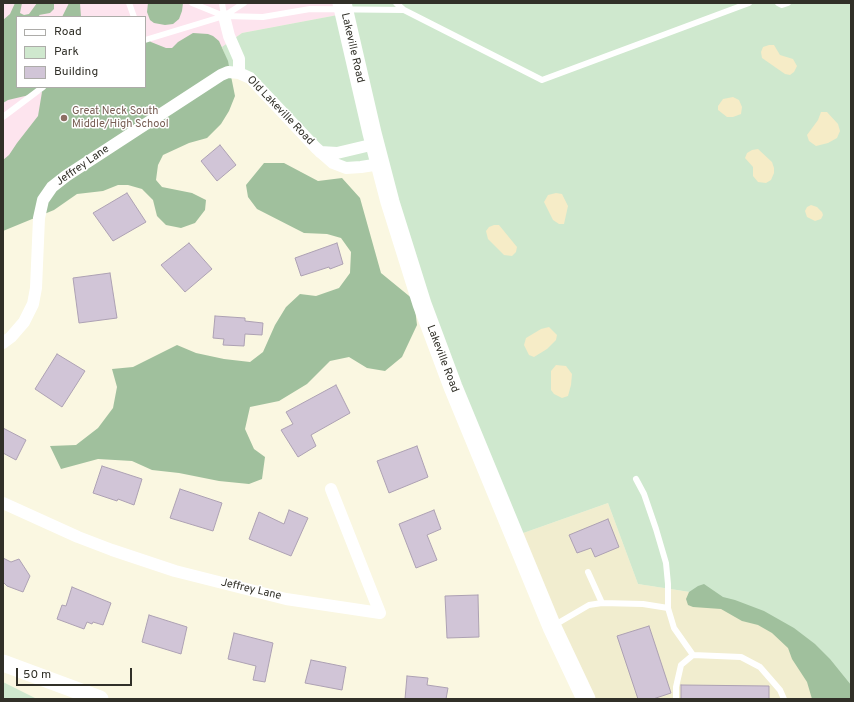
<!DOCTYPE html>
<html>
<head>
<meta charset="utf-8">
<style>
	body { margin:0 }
	#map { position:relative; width:854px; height:702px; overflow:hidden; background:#faf7e1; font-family:Overpass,sans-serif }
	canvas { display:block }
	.frame { position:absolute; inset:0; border:4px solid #313028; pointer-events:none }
	.legend { position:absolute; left:16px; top:16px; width:130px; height:72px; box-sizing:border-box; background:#fff; border:1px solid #adaca9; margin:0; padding:5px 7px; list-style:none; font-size:12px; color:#313028 }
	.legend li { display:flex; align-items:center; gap:8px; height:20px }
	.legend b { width:20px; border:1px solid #adaca9 }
	.scale { position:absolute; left:16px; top:668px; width:116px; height:18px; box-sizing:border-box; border:2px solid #313028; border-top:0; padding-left:5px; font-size:12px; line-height:14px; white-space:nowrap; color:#313028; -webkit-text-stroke:3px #fff; paint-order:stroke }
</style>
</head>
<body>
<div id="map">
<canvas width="854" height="702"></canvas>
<div class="frame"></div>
<ul class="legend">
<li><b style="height:5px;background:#fff"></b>Road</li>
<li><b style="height:11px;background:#cfe8ce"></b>Park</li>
<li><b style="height:11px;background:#d1c5d7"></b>Building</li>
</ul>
<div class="scale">50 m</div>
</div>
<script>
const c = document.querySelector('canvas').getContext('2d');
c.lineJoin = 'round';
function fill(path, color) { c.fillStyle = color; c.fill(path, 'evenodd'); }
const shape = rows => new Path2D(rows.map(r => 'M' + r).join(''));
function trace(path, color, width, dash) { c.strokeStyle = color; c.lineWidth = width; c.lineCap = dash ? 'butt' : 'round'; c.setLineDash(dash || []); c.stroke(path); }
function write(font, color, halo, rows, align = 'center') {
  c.font = font + ' Overpass,sans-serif'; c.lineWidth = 3; c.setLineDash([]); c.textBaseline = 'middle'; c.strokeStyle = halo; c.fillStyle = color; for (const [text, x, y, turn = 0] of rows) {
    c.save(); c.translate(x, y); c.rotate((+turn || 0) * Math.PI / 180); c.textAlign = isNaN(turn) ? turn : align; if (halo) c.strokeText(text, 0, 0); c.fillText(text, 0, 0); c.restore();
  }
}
const built = shape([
	[608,503,638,584,703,594,805,649,826,699,583,699,512,537]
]);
const education = shape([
	[3,3,341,3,343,14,242,33,81,150,3,198],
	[17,17,145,17,145,87,17,87]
]);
const green = shape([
	[341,3,851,3,851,699,805,649,703,594,638,584,608,503,512,537,376,162,337,163,253,76,230,69,222,47,242,33,343,14],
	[3,682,37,699,3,699]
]);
const forest = shape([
	[15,3,22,3,20,13,24,15,29,14,37,3,54,3,54,9,50,13,39,15,40,17,17,17,17,87,145,87,145,36,151,42,166,48,172,48,178,42,193,33,208,34,213,36,219,41,228,61,235,96,229,111,221,124,207,138,189,143,163,155,158,165,156,180,162,187,192,193,206,200,205,210,195,223,181,228,166,225,157,216,153,200,142,189,128,185,118,185,103,191,77,194,54,210,3,231,3,160,9,155,17,143,38,116,42,92,8,100,3,103,3,20,10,14],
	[69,3,80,3,81,17,62,17],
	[148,3,183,3,182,11,179,19,173,24,165,25,154,23,150,20,147,12],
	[264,163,284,163,318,181,342,178,360,198,381,273,414,300,417,325,402,357,385,371,367,368,349,357,330,361,307,384,279,401,250,407,245,429,254,449,265,457,262,479,249,484,219,481,179,473,152,470,132,461,98,459,61,469,50,446,76,445,98,428,113,408,117,387,112,369,133,367,177,345,196,353,224,359,250,362,263,352,275,325,286,307,300,294,316,296,339,288,350,273,351,252,341,238,327,234,304,233,257,209,248,197,246,185],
	[704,584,723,597,735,600,764,611,794,628,815,644,830,659,851,685,851,699,812,699,807,682,792,659,788,648,772,633,758,625,742,621,721,609,693,607,688,605,686,599,689,592,698,586]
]);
const sand = shape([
	[769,45,774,45,780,55,793,59,797,66,794,72,790,75,785,74,762,58,761,52,763,47],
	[733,97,739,100,742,107,741,114,733,117,727,117,718,110,718,106,723,99],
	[821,112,827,112,838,124,840,131,837,138,828,143,816,146,809,141,807,135,818,120],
	[758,149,772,162,774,168,774,173,771,180,766,183,758,182,753,176,753,167,745,158,747,153,752,150],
	[556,193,562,194,568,206,564,224,559,224,553,220,544,202,548,195],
	[811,205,817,207,822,212,823,215,821,219,815,221,807,217,805,211,807,207],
	[494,225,499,225,517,247,516,252,512,256,504,255,488,239,486,231,489,227],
	[549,327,557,335,556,340,547,349,534,357,529,355,524,345,526,338,541,329],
	[556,365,566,366,572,374,571,385,568,396,562,398,554,394,551,390,551,371]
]);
const building = shape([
	[220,145,236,165,217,181,201,161,220,145],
	[127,193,146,222,113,241,93,213,127,193],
	[189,243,212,269,185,292,161,265,189,243],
	[337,243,343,264,330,269,329,267,301,276,295,258,337,243],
	[110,273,117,318,79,323,73,278,110,273],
	[215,316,245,318,245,321,263,323,262,335,245,334,244,346,223,345,224,339,213,338,215,316],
	[57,354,85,371,62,407,35,389,57,354],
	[336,385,350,413,311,435,316,446,298,457,281,430,293,424,286,412,336,385],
	[3,428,26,440,16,460,3,453,3,428],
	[417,446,428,477,389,493,377,461,417,446],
	[102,466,142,479,134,505,118,499,117,501,93,493,102,466],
	[180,489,222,503,213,531,170,518,180,489],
	[289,510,308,518,291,556,249,539,259,512,284,524,289,510],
	[434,510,441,529,427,535,437,560,416,568,399,524,434,510],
	[608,519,619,547,595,557,591,548,577,553,569,535,608,519],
	[3,558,11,562,19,559,30,576,23,592,7,586,3,582,3,558],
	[72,587,111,603,103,625,93,622,92,624,87,622,84,629,57,619,62,605,66,606,72,587],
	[478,595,479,637,447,638,445,596,478,595],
	[149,615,187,627,181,654,142,642,149,615],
	[649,626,671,693,653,699,638,699,617,636,649,626],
	[234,633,273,643,265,682,253,680,256,666,228,659,234,633],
	[311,660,346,667,342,690,305,683,311,660],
	[407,676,428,678,427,685,448,688,446,699,405,699,407,676],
	[681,685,769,686,769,699,681,699,681,685]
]);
const lane = shape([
	[129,3,134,17],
	[192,3,224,16,263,17,310,9,404,10],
	[222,3,224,16],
	[396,3,404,10,542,80,749,3],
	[778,3,782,5,788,3],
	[145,40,224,16,244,3],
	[3,117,43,87],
	[636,479,644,494,656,529,666,563,668,584,668,608,674,628,693,655],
	[588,572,602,603],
	[553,626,589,605,602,603,643,604,668,608],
	[676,699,676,687,681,665,693,655,741,657,760,667,780,690,784,699]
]);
const street = shape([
	[224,16,229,36,239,59,239,73],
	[320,152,337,153,375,144],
	[3,343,11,337,24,322,33,304,36,288,39,218,43,200,52,187,66,176,221,75,228,72,239,73,250,78,316,148,333,163,346,168,361,167,380,164],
	[3,503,78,537,112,550,175,571,286,599,380,613,331,489]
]);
const secondary = shape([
	[3,663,100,699]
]);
const primary = shape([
	[342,3,372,133,390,202,422,304,453,387,552,627,586,699]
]);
const markers = [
	[64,118,4,"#8d6e63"]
];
const streetNames = [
	["Lakeville Road",352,48,77],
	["Old Lakeville Road",280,111,46],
	["Jeffrey Lane",83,166,-35],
	["Lakeville Road",442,359,69],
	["Jeffrey Lane",251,590,13]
];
const educationNames = [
	["Great Neck South",72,112],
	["Middle/High School",72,125]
];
fill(built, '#f1edcf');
fill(education, '#fde4ee');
fill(green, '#cfe8ce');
fill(forest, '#a0c09d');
fill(sand, '#f6ecc7');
fill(building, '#d1c5d7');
trace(building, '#ada1b3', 1);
trace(lane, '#fff', 6);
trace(street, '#fff', 12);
trace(secondary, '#fff', 17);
trace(primary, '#fff', 19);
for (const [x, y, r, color] of markers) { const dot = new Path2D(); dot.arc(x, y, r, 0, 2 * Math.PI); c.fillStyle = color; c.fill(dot); trace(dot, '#fff', 1.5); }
write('11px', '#313028', '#fff', streetNames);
write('11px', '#785e54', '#fff', educationNames, 'left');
</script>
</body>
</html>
